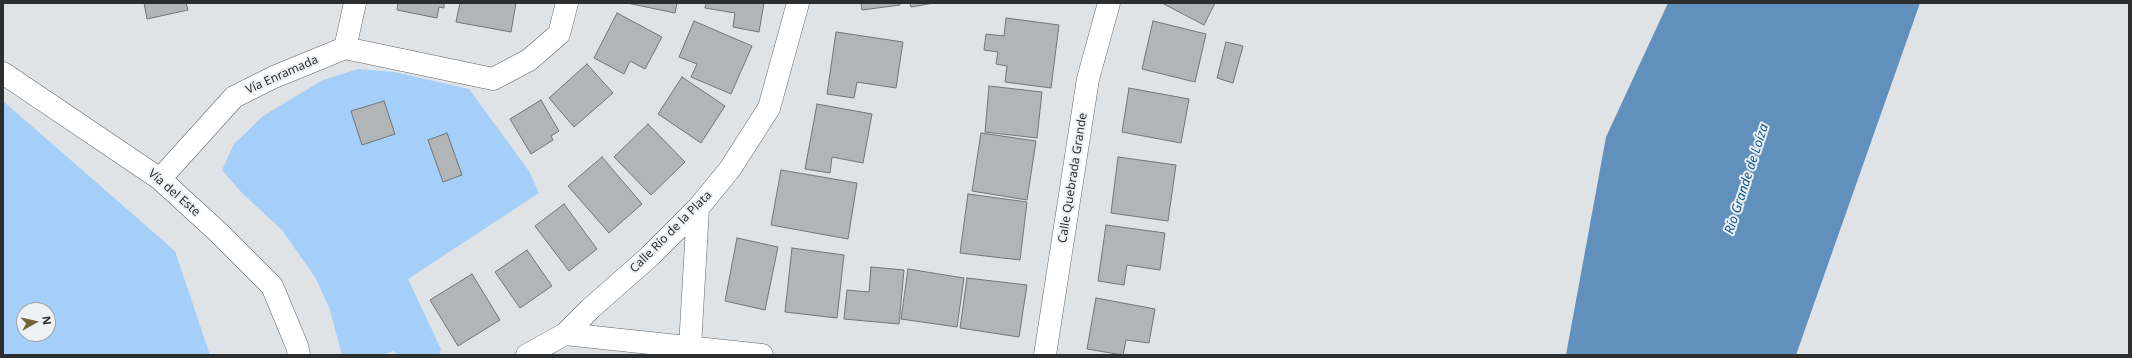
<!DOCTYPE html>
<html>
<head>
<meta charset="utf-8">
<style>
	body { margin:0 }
	#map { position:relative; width:2132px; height:358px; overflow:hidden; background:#e0e3e6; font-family:"Noto Sans",sans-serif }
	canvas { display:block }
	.frame { position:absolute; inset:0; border:4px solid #2c2d2e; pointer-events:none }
	.north { position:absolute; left:16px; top:302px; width:40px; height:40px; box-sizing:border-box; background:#edf1f4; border:1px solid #a0a3a5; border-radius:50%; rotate:82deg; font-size:11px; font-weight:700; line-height:16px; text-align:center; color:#2c2d2e }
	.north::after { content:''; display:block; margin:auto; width:14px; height:18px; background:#736835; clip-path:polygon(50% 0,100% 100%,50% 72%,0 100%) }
</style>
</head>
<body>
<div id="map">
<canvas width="2132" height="358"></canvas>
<div class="frame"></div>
<div class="north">N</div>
</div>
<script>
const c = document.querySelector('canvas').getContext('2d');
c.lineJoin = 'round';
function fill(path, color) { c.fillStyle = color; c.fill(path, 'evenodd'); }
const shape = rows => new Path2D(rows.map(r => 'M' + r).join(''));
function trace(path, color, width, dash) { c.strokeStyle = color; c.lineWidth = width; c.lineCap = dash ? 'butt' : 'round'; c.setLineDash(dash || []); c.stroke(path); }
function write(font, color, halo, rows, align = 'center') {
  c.font = font + ' "Noto Sans",sans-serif'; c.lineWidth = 4; c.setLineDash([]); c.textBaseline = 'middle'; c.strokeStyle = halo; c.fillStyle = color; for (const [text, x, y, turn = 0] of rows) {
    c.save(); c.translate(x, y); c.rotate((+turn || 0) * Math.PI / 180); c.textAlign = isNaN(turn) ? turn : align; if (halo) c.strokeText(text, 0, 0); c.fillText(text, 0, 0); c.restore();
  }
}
const green = shape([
	[358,69,394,72,469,89,529,171,539,193,408,279,441,349,439,355,399,355,393,351,384,355,342,355,329,307,315,277,282,230,242,193,222,170,234,144,263,116,323,80],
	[3,101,175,251,210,355,3,355],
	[24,310,48,310,48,334,24,334]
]);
const water = shape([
	[1668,3,1920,3,1796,355,1566,355,1606,137]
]);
const building = shape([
	[144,3,186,3,188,10,147,19,144,3],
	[398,3,444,3,444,8,439,7,437,18,397,10,398,3],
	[460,3,516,3,511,32,456,22,460,3],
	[627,3,677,3,675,13,627,3],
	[706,3,764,3,759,32,733,27,735,13,705,8,706,3],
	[861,3,900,3,900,5,862,10,861,3],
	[910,3,934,3,911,7,910,3],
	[1162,3,1215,3,1204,25,1162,3],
	[617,13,662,37,645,69,630,61,624,74,594,58,617,13],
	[1006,18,1059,25,1051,88,1005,82,1007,66,996,64,998,52,984,50,986,34,1004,36,1006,18],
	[694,21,752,46,731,94,691,77,697,64,679,57,694,21],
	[1153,21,1206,34,1195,82,1142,69,1153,21],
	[836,32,903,42,896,88,857,82,854,98,827,94,836,32],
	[1226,42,1243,46,1233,83,1217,78,1226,42],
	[587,64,613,93,574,127,549,98,587,64],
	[682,77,725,106,701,143,658,114,682,77],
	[989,86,1042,92,1037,138,985,132,989,86],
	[1129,88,1189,99,1181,143,1122,132,1129,88],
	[541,100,559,131,551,136,553,140,531,154,510,119,541,100],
	[384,101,395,134,362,145,351,111,384,101],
	[817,104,872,114,863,163,832,157,830,173,805,169,817,104],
	[648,124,685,162,651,195,614,157,648,124],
	[447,133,462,175,443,182,428,140,447,133],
	[981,133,1036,141,1027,200,972,191,981,133],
	[602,157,642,204,609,233,568,186,602,157],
	[1118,157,1176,165,1168,221,1111,213,1118,157],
	[781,170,857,183,848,239,771,225,781,170],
	[968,194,1027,202,1020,260,960,253,968,194],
	[564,204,597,249,569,271,535,226,564,204],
	[1106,225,1165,233,1160,270,1127,265,1124,285,1098,281,1106,225],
	[737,238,778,247,765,310,725,301,737,238],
	[792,248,844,255,837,318,785,312,792,248],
	[527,250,552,286,520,308,495,272,527,250],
	[871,267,904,270,899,324,844,319,847,290,869,292,871,267],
	[908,269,964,278,957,327,901,319,908,269],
	[472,274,500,320,458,346,430,300,472,274],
	[967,278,1027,285,1019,337,960,328,967,278],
	[1096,298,1155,309,1149,343,1126,340,1123,355,1087,349,1096,298]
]);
const minor = shape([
	[345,48,493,79,529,60,559,34,567,3],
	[3,73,160,179,218,232,272,286,297,346,299,355],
	[160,179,234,97,274,77,345,48,355,3],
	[565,334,590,309,650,256,698,208,730,169,769,108,798,3],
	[690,347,698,208],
	[527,355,565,334,762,355],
	[1045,355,1088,79,1109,3]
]);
const streetNames = [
	["Vía Enramada",282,75,-24],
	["Calle Quebrada Grande",1073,178,-81],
	["Vía del Este",174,193,41],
	["Calle Río de la Plata",671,232,-45]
];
const waterNames = [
	["Río Grande de Loíza",1747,179,-72]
];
fill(green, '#a4cff8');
fill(water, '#6290bc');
fill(building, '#b2b5b8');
trace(building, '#727577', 1);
trace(minor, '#616467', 23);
trace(minor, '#fff', 22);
write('12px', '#2c2d2e', '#edf1f4', streetNames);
write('italic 13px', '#07548b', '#edf1f4', waterNames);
</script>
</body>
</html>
